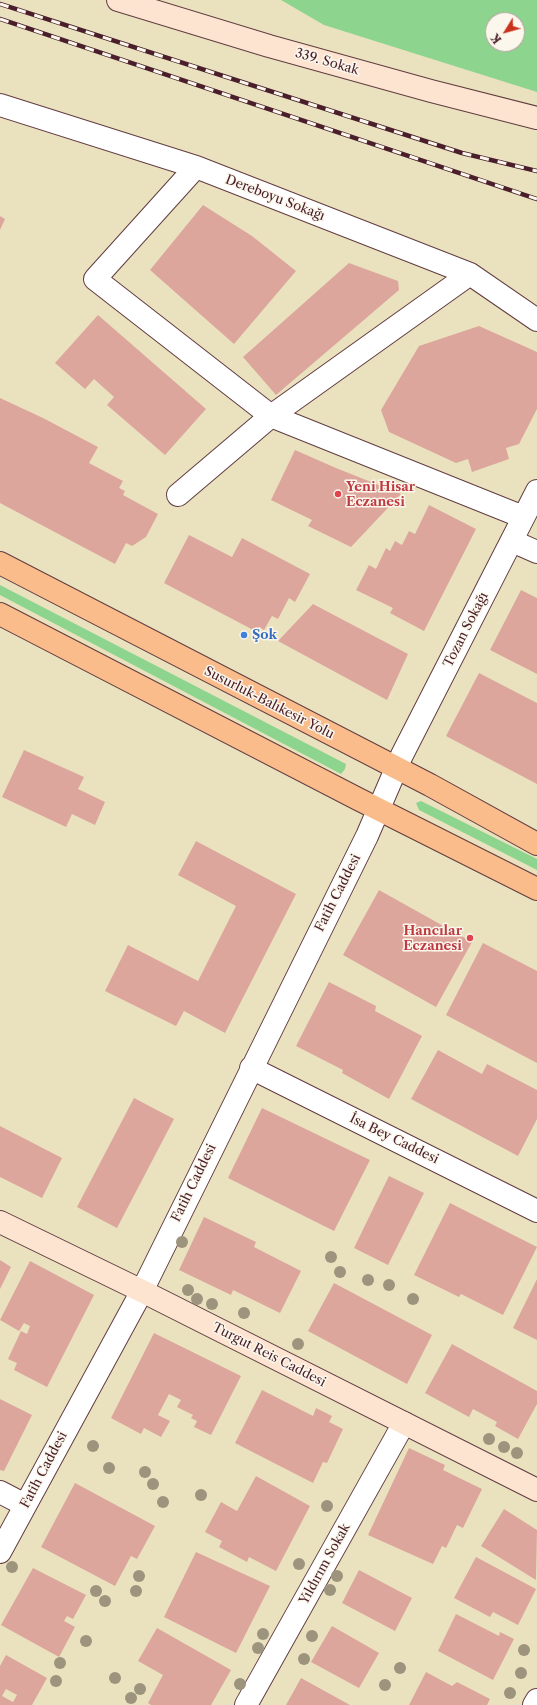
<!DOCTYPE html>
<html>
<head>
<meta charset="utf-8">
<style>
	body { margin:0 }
	#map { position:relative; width:537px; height:1705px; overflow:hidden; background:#eae2bf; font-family:"Libre Caslon Text",serif }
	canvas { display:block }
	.north { position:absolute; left:485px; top:12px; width:40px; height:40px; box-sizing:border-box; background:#fbf7ec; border:1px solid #b4a19f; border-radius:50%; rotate:233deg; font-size:11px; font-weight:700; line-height:16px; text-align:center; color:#4a1f2b }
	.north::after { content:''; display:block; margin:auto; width:14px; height:18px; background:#c8321e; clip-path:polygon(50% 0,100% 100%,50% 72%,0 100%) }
</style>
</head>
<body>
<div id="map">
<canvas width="537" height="1705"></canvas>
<div class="north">K</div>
</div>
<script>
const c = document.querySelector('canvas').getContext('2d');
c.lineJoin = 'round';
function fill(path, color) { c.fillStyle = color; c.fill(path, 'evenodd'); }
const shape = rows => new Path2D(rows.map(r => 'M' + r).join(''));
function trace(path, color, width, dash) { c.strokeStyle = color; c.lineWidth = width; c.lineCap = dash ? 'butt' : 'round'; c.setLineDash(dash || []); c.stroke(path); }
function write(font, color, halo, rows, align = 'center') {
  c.font = font + ' "Libre Caslon Text",serif'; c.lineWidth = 3; c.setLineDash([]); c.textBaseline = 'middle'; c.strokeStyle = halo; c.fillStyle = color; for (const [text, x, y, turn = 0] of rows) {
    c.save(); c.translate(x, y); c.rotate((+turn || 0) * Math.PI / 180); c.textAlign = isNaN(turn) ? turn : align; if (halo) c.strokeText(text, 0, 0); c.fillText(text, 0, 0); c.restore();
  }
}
const green = shape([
	[281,0,537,0,537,92,324,25],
	[493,20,517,20,517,44,493,44],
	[0,585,346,764,345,769,341,774,0,595],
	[421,801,537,859,537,870,419,810,416,803]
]);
const building = shape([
	[203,205,252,236,296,271,234,344,150,270],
	[0,216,5,219,0,230],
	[349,263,398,281,399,290,276,395,243,357],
	[98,315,206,409,165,455,107,405,114,397,94,379,85,389,55,363],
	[479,326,537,352,537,409,519,444,506,448,509,459,472,472,468,459,456,463,389,432,381,410,419,346],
	[0,398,43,418,98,447,89,463,123,481,119,488,125,491,123,495,158,514,146,537,132,546,126,543,115,564,0,503],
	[295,450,336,468,401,494,351,547,308,526,312,520,271,500],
	[429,505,476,529,424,631,390,613,393,608,356,590,369,565,376,569,386,548,390,551,395,541,402,545,409,531,415,534],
	[189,535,232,557,242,538,310,574,295,602,289,598,278,619,272,616,264,630,259,627,257,632,164,583],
	[521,590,537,598,537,674,490,650],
	[313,604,408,654,387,700,278,641],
	[479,673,537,703,537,784,446,736],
	[24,750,84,777,78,789,105,802,95,825,72,814,66,827,2,797],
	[196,841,296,894,225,1033,184,1011,176,1026,105,991,128,945,198,981,236,906,178,875],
	[379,890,472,942,436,1007,343,955],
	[483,943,537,971,537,1063,446,1015],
	[329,982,376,1006,375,1011,422,1036,389,1099,342,1073,343,1070,296,1046],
	[438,1050,482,1074,487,1064,537,1090,537,1119,518,1156,411,1099],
	[134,1098,174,1119,117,1228,77,1207],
	[262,1108,370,1160,334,1231,228,1178],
	[0,1126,62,1158,42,1198,0,1177],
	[389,1176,424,1193,388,1265,354,1248],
	[450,1203,537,1247,503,1315,461,1294,459,1297,414,1275],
	[204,1217,256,1242,254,1247,301,1271,280,1313,233,1290,231,1295,179,1270],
	[0,1260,11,1267,0,1289],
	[30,1261,94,1295,47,1387,14,1370,17,1363,8,1359,21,1331,27,1334,30,1326,24,1323,19,1331,0,1320],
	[537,1279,537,1340,513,1328],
	[334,1283,432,1335,407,1384,308,1331],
	[154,1333,241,1376,211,1435,194,1427,197,1421,191,1418,193,1415,177,1407,181,1400,169,1394,158,1415,170,1421,161,1437,144,1428,141,1434,111,1418],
	[452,1344,537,1391,537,1404,518,1439,495,1426,497,1422,473,1409,469,1417,425,1393],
	[262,1390,313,1416,316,1408,332,1416,329,1422,343,1429,327,1463,323,1462,313,1483,235,1443],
	[0,1399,32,1415,4,1471,0,1470],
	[409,1448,445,1465,443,1470,482,1489,463,1528,457,1525,446,1548,442,1546,433,1564,368,1535],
	[256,1476,310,1506,276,1571,249,1557,247,1562,219,1547,222,1541,205,1532,221,1502,237,1511],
	[75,1483,155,1526,137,1559,131,1556,115,1586,41,1547],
	[504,1509,537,1530,536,1580,481,1546],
	[196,1552,270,1586,236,1653,164,1617],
	[476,1557,536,1589,518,1625,493,1612,490,1617,454,1598],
	[33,1568,86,1595,73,1619,67,1616,64,1621,75,1627,59,1657,1,1625],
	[359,1570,412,1598,395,1631,342,1603],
	[456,1614,499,1636,500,1632,514,1639,493,1680,438,1651],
	[332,1626,379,1653,359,1688,311,1662],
	[157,1628,231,1670,211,1705,151,1705,148,1703,163,1675,138,1661],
	[6,1655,47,1678,32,1705,0,1705,0,1666],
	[6,1689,17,1695,13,1702,2,1696],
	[426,1672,452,1686,457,1682,490,1699,487,1705,409,1705],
	[301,1678,350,1705,286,1705]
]);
const street = shape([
	[0,105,196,167,470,274,537,320],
	[196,167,95,279,271,416,523,517],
	[178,495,271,416,470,274],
	[512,541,537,552],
	[251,1068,537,1211],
	[0,1492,25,1505],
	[0,1552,142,1291,367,836,402,755,537,491],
	[246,1705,404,1423],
	[534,1705,537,1700]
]);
const secondary = shape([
	[118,0,269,46,431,91,537,118],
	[0,1222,142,1291,537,1490]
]);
const highway = shape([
	[0,563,430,785,537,844],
	[0,614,358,799,537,889]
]);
const rail = shape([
	[0,4,462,153,537,171],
	[0,19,537,199]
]);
const trees = [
	[182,1242],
	[331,1257],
	[340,1272],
	[368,1280],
	[389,1285],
	[188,1290],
	[197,1299],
	[413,1299],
	[212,1304],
	[244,1313],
	[298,1344],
	[489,1439],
	[93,1446],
	[504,1447],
	[517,1453],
	[109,1468],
	[145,1472],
	[153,1484],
	[201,1495],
	[163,1502],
	[327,1506],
	[299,1564],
	[12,1567],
	[139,1576],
	[337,1576],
	[330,1590],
	[96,1591],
	[136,1591],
	[105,1601],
	[263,1634],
	[312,1636],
	[86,1641],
	[258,1648],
	[524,1650],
	[304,1659],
	[60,1663],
	[400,1668],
	[521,1673],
	[115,1678],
	[56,1681],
	[240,1684],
	[385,1685],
	[140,1689],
	[510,1693],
	[131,1698]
];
const markers = [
	[338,494,4,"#e0444e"],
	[244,635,4,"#3f7fe0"],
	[470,938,4,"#e0444e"]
];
const streetNames = [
	["339. Sokak",327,62,16],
	["Dereboyu Sokağı",275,198,21],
	["Tozan Sokağı",466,630,-63],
	["Susurluk-Balıkesir Yolu",269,703,27],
	["Fatih Caddesi",338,893,-63],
	["İsa Bey Caddesi",394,1139,26],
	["Fatih Caddesi",194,1183,-64],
	["Turgut Reis Caddesi",269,1355,27],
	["Fatih Caddesi",44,1470,-62],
	["Yıldırım Sokak",325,1564,-61]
];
const healthNames = [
	["Yeni Hisar",346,487],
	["Eczanesi",346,502],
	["Hancılar",462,931,"right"],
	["Eczanesi",462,946,"right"]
];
const shopNames = [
	["Şok",252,635]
];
fill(green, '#8dd48e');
fill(building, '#dca69d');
trace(street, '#623c41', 24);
trace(secondary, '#623c41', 24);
trace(highway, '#623c41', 24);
trace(street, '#fff', 22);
trace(secondary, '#fde4d0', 22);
trace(highway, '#f9bc8a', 22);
trace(rail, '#4a1f2b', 4.5);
trace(rail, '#fbf7ec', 3, [9]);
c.fillStyle = '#9d947e';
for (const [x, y] of trees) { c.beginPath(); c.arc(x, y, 6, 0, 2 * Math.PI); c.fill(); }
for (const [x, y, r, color] of markers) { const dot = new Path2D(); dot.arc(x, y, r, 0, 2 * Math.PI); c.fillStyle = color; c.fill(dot); trace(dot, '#fbf7ec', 1.5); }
write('13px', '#4a1f2b', '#fbf7ec', streetNames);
write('bold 13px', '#be3a42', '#fbf7ec', healthNames, 'left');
write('bold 13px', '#366cbe', '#fbf7ec', shopNames, 'left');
</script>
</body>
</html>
